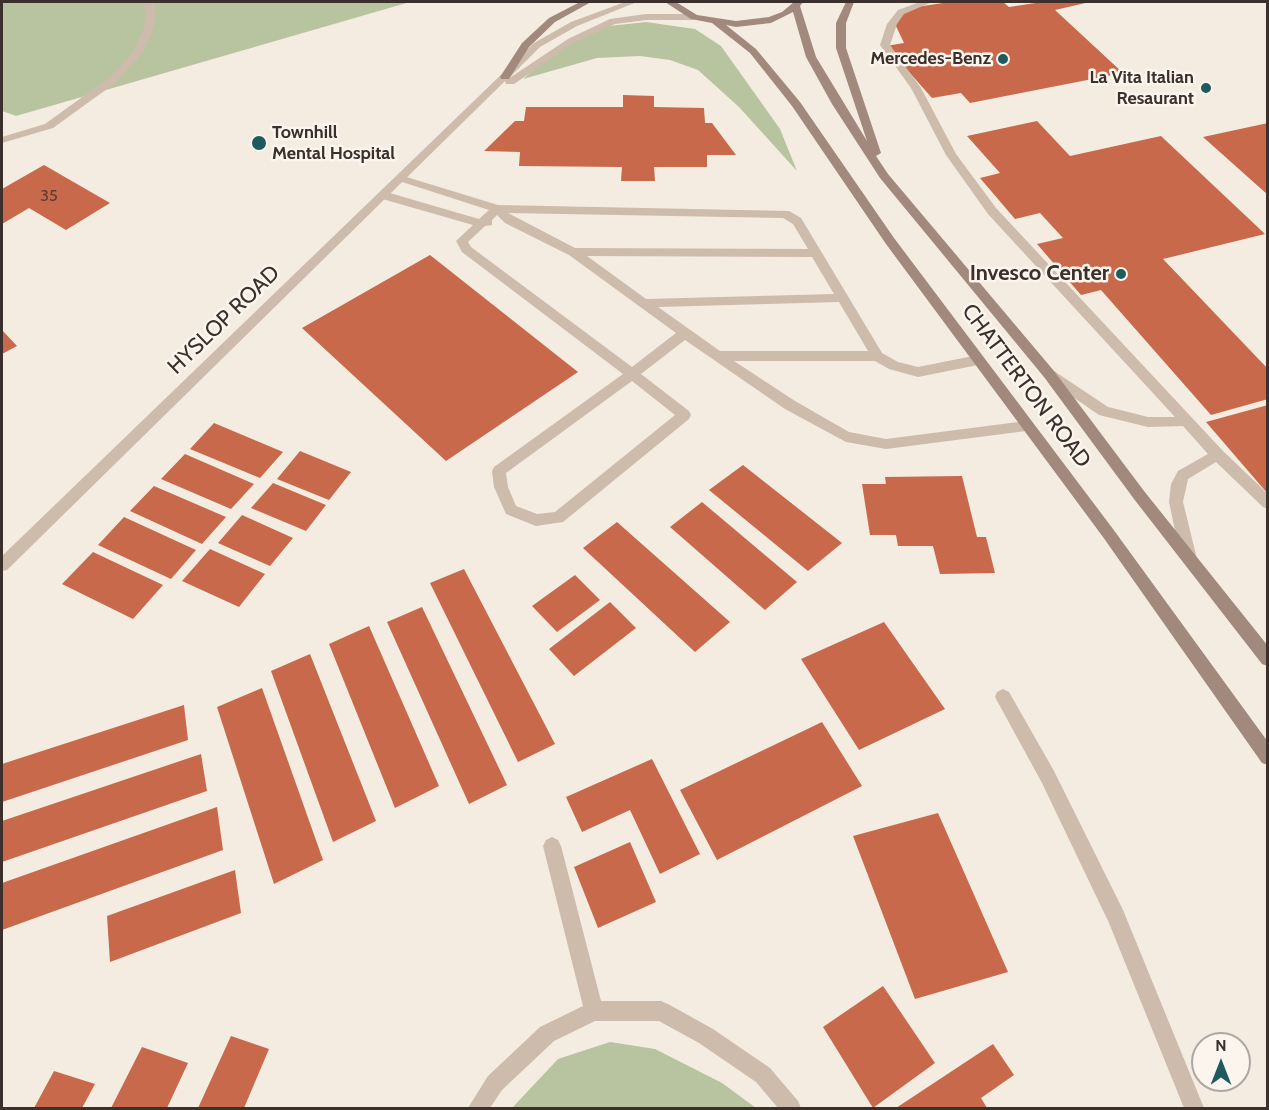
<!DOCTYPE html>
<html>
<head>
<meta charset="utf-8">
<style>
	body { margin:0 }
	#map { position:relative; width:1269px; height:1110px; overflow:hidden; background:#f4ebe1; font-family:Cabin,sans-serif }
	canvas { display:block }
	.frame { position:absolute; inset:0; border:3px solid #3b302b; pointer-events:none }
	.north { position:absolute; left:1191px; top:1032px; width:60px; height:60px; box-sizing:border-box; background:#fbf5ee; border:2px solid #aea6a0; border-radius:50%; rotate:0deg; font-size:16px; font-weight:700; line-height:24px; text-align:center; color:#3b302b }
	.north::after { content:''; display:block; margin:auto; width:21px; height:27px; background:#1f5a5e; clip-path:polygon(50% 0,100% 100%,50% 72%,0 100%) }
</style>
</head>
<body>
<div id="map">
<canvas width="1269" height="1110"></canvas>
<div class="frame"></div>
<div class="north">N</div>
</div>
<script>
const c = document.querySelector('canvas').getContext('2d');
c.lineJoin = 'round';
function fill(path, color) { c.fillStyle = color; c.fill(path, 'evenodd'); }
const shape = rows => new Path2D(rows.map(r => 'M' + r).join(''));
function trace(path, color, width, dash) { c.strokeStyle = color; c.lineWidth = width; c.lineCap = dash ? 'butt' : 'round'; c.setLineDash(dash || []); c.stroke(path); }
function write(font, color, halo, rows, align = 'center') {
  c.font = font + ' Cabin,sans-serif'; c.lineWidth = 5; c.setLineDash([]); c.textBaseline = 'middle'; c.strokeStyle = halo; c.fillStyle = color; for (const [text, x, y, turn = 0] of rows) {
    c.save(); c.translate(x, y); c.rotate((+turn || 0) * Math.PI / 180); c.textAlign = isNaN(turn) ? turn : align; if (halo) c.strokeText(text, 0, 0); c.fillText(text, 0, 0); c.restore();
  }
}
const green = shape([
	[2,2,410,2,16,116,2,111],
	[646,22,695,29,721,46,780,129,797,171,739,107,698,70,670,60,640,56,597,58,523,79,557,50,609,26],
	[610,1042,655,1049,722,1083,756,1108,512,1108,558,1059]
]);
const building = shape([
	[950,2,1003,2,1009,7,1042,2,1090,2,1055,10,1123,73,970,103,961,93,932,98,886,46,904,43,895,24,900,15,916,7],
	[623,95,654,96,654,107,704,108,705,123,712,123,736,155,707,155,707,167,654,167,655,181,621,181,622,167,519,166,520,152,484,151,515,121,524,121,526,107,623,107],
	[1037,121,1070,156,1161,136,1265,234,1163,259,1268,369,1268,399,1211,415,1101,290,1081,295,1037,244,1063,238,1040,213,1015,219,980,178,1000,173,967,136],
	[1268,123,1268,195,1203,137],
	[44,165,110,203,66,230,29,208,2,224,2,189],
	[430,255,578,372,446,461,302,328],
	[2,330,17,346,2,354],
	[1268,405,1268,494,1206,422],
	[214,423,283,452,260,478,190,449],
	[300,451,351,472,329,500,277,479],
	[185,454,254,484,231,509,161,479],
	[743,465,842,543,808,571,709,490],
	[962,476,977,537,986,537,995,573,940,574,933,546,898,546,896,535,870,535,862,484,886,484,885,477],
	[273,483,326,505,306,531,251,508],
	[154,486,226,517,202,544,130,511],
	[702,502,797,582,765,610,670,527],
	[242,515,293,538,270,566,218,543],
	[124,517,196,550,171,579,98,545],
	[617,522,730,622,695,652,583,548],
	[210,549,265,574,239,607,182,581],
	[93,552,163,585,133,619,62,584],
	[464,569,555,744,518,762,430,583],
	[575,575,600,600,557,632,532,606],
	[610,602,636,628,574,676,549,649],
	[422,607,507,785,469,804,387,622],
	[884,622,945,709,859,750,801,659],
	[369,626,439,786,395,808,329,644],
	[310,654,376,821,333,842,271,671],
	[262,688,323,860,274,884,217,707],
	[184,705,188,740,2,802,2,764],
	[822,722,862,786,717,860,680,790],
	[201,754,207,791,2,862,2,821],
	[652,759,700,854,660,874,630,810,582,832,566,797],
	[217,807,223,850,2,930,2,883],
	[938,813,1008,972,915,999,853,836],
	[630,842,656,902,598,928,574,867],
	[235,870,241,913,110,962,107,916],
	[883,986,935,1063,873,1108,823,1027],
	[231,1036,269,1049,244,1108,198,1108],
	[993,1044,1014,1075,981,1098,987,1108,896,1108],
	[142,1047,188,1063,167,1108,111,1108],
	[54,1071,95,1084,82,1108,34,1108]
]);
const lane = shape([
	[144,2,154,2,156,14,154,27,144,51,118,81,53,128,2,143,2,137,45,124,110,77,134,50,144,27,146,14,144,2],
	[920,2,932,2,904,14,897,24,890,45,921,88,956,154,996,208,1223,451,1268,494,1268,509,1263,507,1216,462,1188,479,1183,502,1197,559,1194,563,1184,563,1181,559,1169,502,1171,484,1178,471,1208,454,1183,426,1148,427,1099,415,1044,377,1042,374,1044,371,1054,371,1108,407,1148,417,1175,417,988,214,946,155,911,88,880,45,887,24,898,10,920,2],
	[400,175,498,205,789,211,801,218,882,353,898,362,918,367,978,355,984,360,978,365,918,377,889,369,875,361,734,361,795,401,849,432,886,439,1026,421,1033,426,1026,431,886,449,846,442,785,409,685,340,641,374,689,411,691,415,689,419,563,522,536,526,506,514,494,487,492,471,494,467,623,374,462,252,456,241,473,225,379,198,377,195,383,191,479,219,489,210,396,180,396,176,400,175],
	[508,213,783,218,793,224,808,249,575,248,508,213],
	[497,215,505,223,569,255,676,333,632,367,471,247,468,242,485,226,492,225,492,220,497,215],
	[587,256,812,257,834,294,646,299,587,256],
	[839,302,868,351,720,351,658,307,839,302],
	[632,381,675,415,555,512,537,514,516,506,508,487,506,473,632,381],
	[1003,689,1009,692,1054,771,1123,910,1204,1108,1184,1108,1109,923,1042,783,995,697,997,692,1003,689],
	[552,837,558,840,561,846,601,1001,661,1001,668,1004,713,1029,770,1068,798,1101,801,1108,778,1108,756,1082,699,1043,659,1021,595,1021,554,1041,502,1090,490,1108,468,1108,488,1076,540,1027,583,1006,543,846,546,840,552,837]
]);
const street = shape([
	[625,2,637,2,577,26,540,47,508,79,568,39,610,19,646,14,694,14,699,17,694,20,646,20,615,24,574,43,514,84,506,84,505,81,7,570,2,571,2,556,534,43,571,22,625,2]
]);
const secondary = shape([
	[580,2,591,2,555,22,529,47,509,79,501,79,500,77,522,43,549,18,580,2],
	[665,2,676,2,697,15,736,21,769,17,782,12,794,2,803,2,800,6,816,57,867,141,836,48,836,23,846,2,854,2,846,23,846,48,881,153,876,156,888,174,1054,371,1144,491,1268,646,1268,666,1262,664,1134,499,1044,377,880,178,832,104,806,57,793,12,771,23,736,27,726,25,756,49,800,102,894,238,1113,529,1268,742,1268,765,1262,763,1103,537,886,244,792,106,750,53,712,23,691,19,665,2]
]);
const markers = [
	[1003,59,6,"#1f5a5e"],
	[1206,88,6,"#1f5a5e"],
	[259,143,8,"#1f5a5e"],
	[1121,274,6,"#1f5a5e"]
];
const farNumbernames = [
	["35",49,196]
];
const farPoinames = [
	["Mercedes-Benz",991,59],
	["La Vita Italian",1194,78],
	["Resaurant",1194,99],
	["Townhill",272,133,"left"],
	["Mental Hospital",272,154,"left"]
];
const poiNames = [
	["Invesco Center",1109,274]
];
const streetNames = [
	["HYSLOP ROAD",224,320,-44],
	["CHATTERTON ROAD",1026,386,53]
];
fill(green, '#b8c4a0');
fill(building, '#c8694b');
fill(lane, '#cdbbac');
fill(street, '#cdbbac');
fill(secondary, '#a18a7d');
for (const [x, y, r, color] of markers) { const dot = new Path2D(); dot.arc(x, y, r, 0, 2 * Math.PI); c.fillStyle = color; c.fill(dot); trace(dot, '#fbf5ee', 2); }
write('16px', '#5e3e33', null, farNumbernames);
write('bold 18px', '#3b302b', '#fbf5ee', farPoinames, 'right');
write('bold 22px', '#3b302b', '#fbf5ee', poiNames, 'right');
write('22px', '#3b302b', '#fbf5ee', streetNames);
</script>
</body>
</html>
